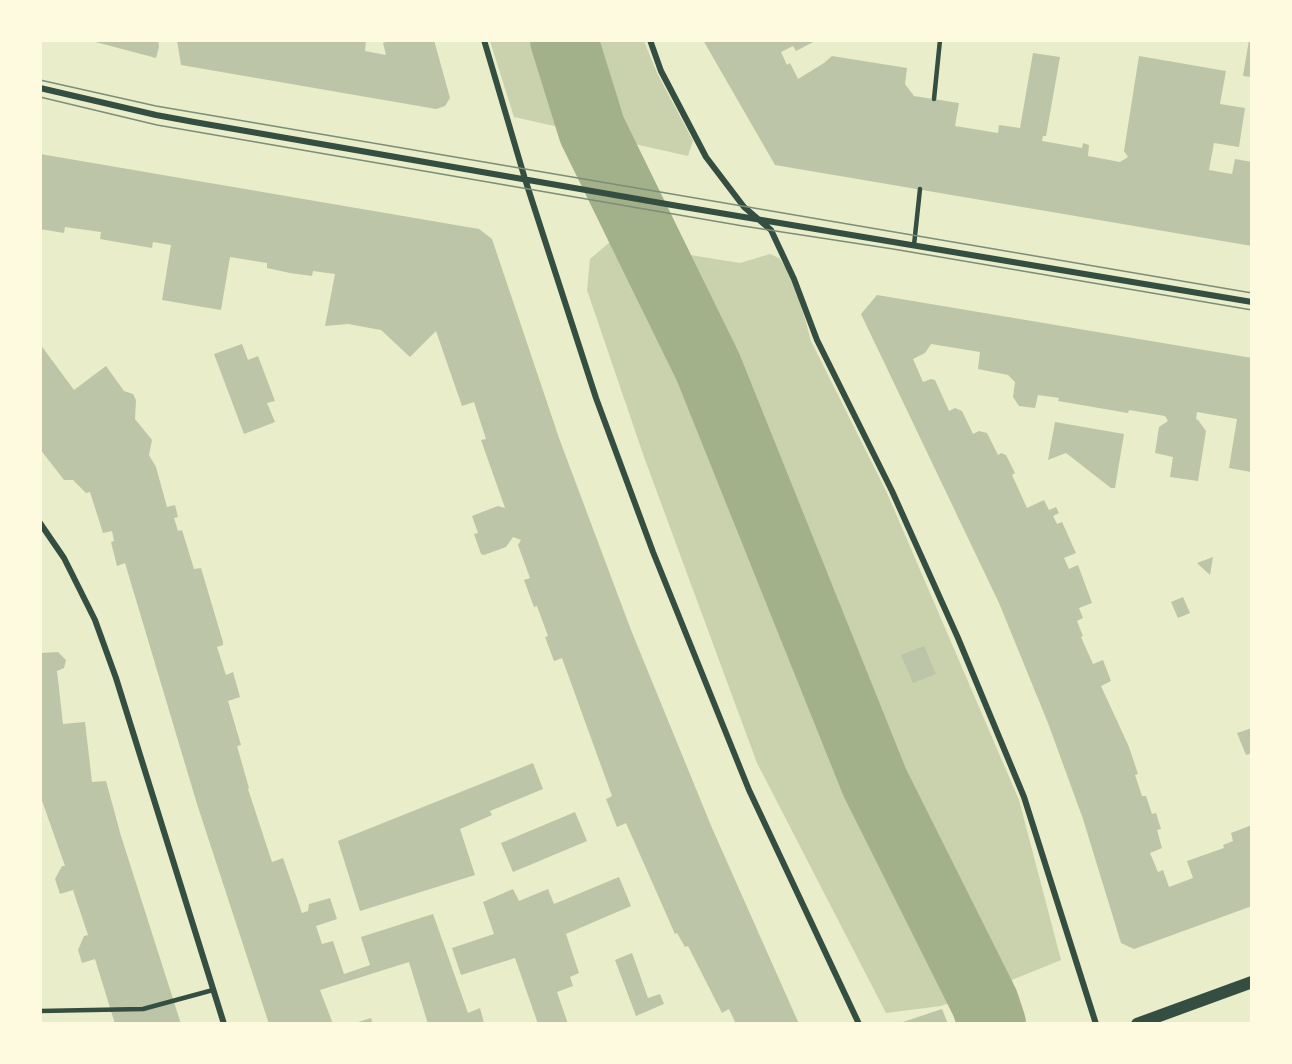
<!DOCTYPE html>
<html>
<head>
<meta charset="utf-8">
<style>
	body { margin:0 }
	#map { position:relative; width:1292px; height:1064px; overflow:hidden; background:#e9edc9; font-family:Arial,sans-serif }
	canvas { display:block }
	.frame { position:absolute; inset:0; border:42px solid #fefae0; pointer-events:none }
</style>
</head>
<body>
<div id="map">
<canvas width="1292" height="1064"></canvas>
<div class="frame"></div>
</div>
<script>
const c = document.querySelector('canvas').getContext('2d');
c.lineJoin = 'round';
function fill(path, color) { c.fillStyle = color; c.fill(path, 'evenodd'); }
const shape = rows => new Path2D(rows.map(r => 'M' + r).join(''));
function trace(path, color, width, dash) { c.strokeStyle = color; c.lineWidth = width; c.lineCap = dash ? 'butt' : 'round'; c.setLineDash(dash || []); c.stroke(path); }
const green = shape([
	[490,41,644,41,657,73,693,141,688,156,514,117],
	[610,242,740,263,770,254,779,258,794,279,811,341,887,493,1019,800,1061,960,997,986,941,1006,886,1013,757,763,644,457,587,290,590,259]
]);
const river = shape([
	[564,40,592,130,708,367,875,783,985,1003,992,1024]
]);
const building = shape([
	[88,40,158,40,159,47,156,58],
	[177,40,366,40,365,51,386,55,383,43,391,40,434,40,450,98,445,106,436,109,181,65],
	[703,40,817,40,796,51,793,46,781,52,787,65,790,63,798,79,824,63,832,56,907,68,905,84,914,96,959,103,955,126,998,133,999,125,1020,128,1033,53,1060,57,1046,136,1043,136,1042,141,1082,148,1083,143,1089,145,1088,156,1120,162,1128,157,1124,151,1139,56,1226,71,1220,104,1245,108,1239,147,1214,143,1209,170,1232,174,1235,159,1252,162,1252,246,775,165],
	[1249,40,1252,40,1252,77,1243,76],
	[40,154,479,229,492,239,559,438,631,630,712,828,799,1024,736,1024,729,1009,722,1013,688,946,685,947,677,933,675,934,626,823,617,827,606,799,612,796,562,658,554,661,545,637,548,636,537,606,534,607,524,580,530,578,518,545,521,540,513,537,506,547,484,555,481,554,474,534,478,533,472,516,498,506,505,508,481,440,486,439,474,402,462,406,436,331,410,357,381,330,348,324,325,326,335,274,313,271,312,276,290,273,267,268,267,263,230,257,221,310,162,300,171,245,153,242,152,248,100,239,101,232,65,227,64,233,40,229],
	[877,295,1252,358,1251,472,1229,468,1237,419,1197,412,1196,419,1198,420,1206,431,1198,481,1170,477,1173,457,1155,453,1159,427,1168,421,1165,416,1129,410,1128,413,1058,401,1059,398,1038,395,1035,408,1019,406,1013,397,1015,382,1008,375,978,369,980,352,931,344,925,353,913,359,923,382,931,379,935,380,949,411,955,408,962,411,973,434,979,431,987,433,998,455,1001,453,1006,455,1015,473,1012,475,1027,508,1044,500,1049,510,1056,507,1059,513,1053,516,1057,524,1062,522,1076,553,1064,558,1069,569,1078,565,1092,603,1079,608,1083,618,1077,621,1083,636,1081,637,1093,664,1103,660,1111,681,1101,686,1129,747,1138,774,1135,775,1142,796,1146,796,1152,814,1156,813,1161,829,1157,830,1162,848,1150,853,1158,872,1163,870,1169,887,1193,878,1187,861,1224,848,1223,845,1233,841,1231,833,1252,825,1252,906,1134,949,1121,943,1083,819,1048,723,999,603,861,314],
	[40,344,74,390,106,366,124,391,133,394,136,400,135,419,152,440,149,455,156,467,167,507,175,505,178,517,174,518,178,531,182,530,194,569,201,568,223,642,223,645,217,647,226,675,233,672,240,697,228,701,241,745,237,746,249,788,248,789,272,862,283,858,302,913,308,911,309,904,330,898,337,919,316,926,322,944,333,941,344,974,370,965,361,937,433,914,468,1013,480,1008,484,1023,428,1024,409,962,320,990,333,1024,269,1024,197,804,125,563,117,566,111,542,114,541,112,531,103,533,90,492,86,493,73,480,64,480,40,449],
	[242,344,248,360,258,356,275,401,267,403,275,422,244,434,214,354],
	[1055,422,1124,434,1115,488,1111,488,1066,453,1048,460],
	[1213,557,1210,575,1197,563],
	[1183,597,1190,613,1178,618,1171,602],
	[924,646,936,674,913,683,901,655],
	[58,652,66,660,64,668,57,671,63,724,85,722,92,782,106,781,121,836,181,1024,115,1024,95,959,82,963,78,950,84,936,88,935,73,890,60,894,55,879,62,866,65,866,40,795,40,653],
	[1252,728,1252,753,1246,755,1237,733],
	[533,763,543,789,490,811,492,815,460,829,475,875,360,911,338,841],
	[575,812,587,841,513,872,501,843],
	[619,877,631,906,566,934,579,973,570,977,573,986,557,992,568,1024,538,1024,515,958,461,975,452,948,494,934,483,902,513,889,519,901,548,889,554,904],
	[632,953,648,998,660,994,664,1004,636,1016,615,960],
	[942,1009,948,1024,903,1024,903,1022],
	[371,1018,373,1024,355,1024,355,1023]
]);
const service = shape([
	[934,99,940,40],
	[914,245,920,189],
	[40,1011,143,1009,213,990]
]);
const minor = shape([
	[484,40,525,179,596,398,653,552,749,790,859,1024],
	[650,40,661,71,706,157,744,207,771,230,794,279,817,340,892,491,958,638,1024,797,1096,1024],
	[40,88,156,115,194,122,678,206,1252,302],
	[40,523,64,558,95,620,116,678,224,1024]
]);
const secondary = shape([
	[1137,1024,1252,982]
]);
const tram = shape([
	[40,80,156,106,1252,293],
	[40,97,157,125,743,226,893,249,1252,310]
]);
fill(green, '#cad2ad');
trace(river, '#a3b18a', 68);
fill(building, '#bcc5a7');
trace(service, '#344e41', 4.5);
trace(minor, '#344e41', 6);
trace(secondary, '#344e41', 12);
trace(tram, '#7c8e77', 1.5);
</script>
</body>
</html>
